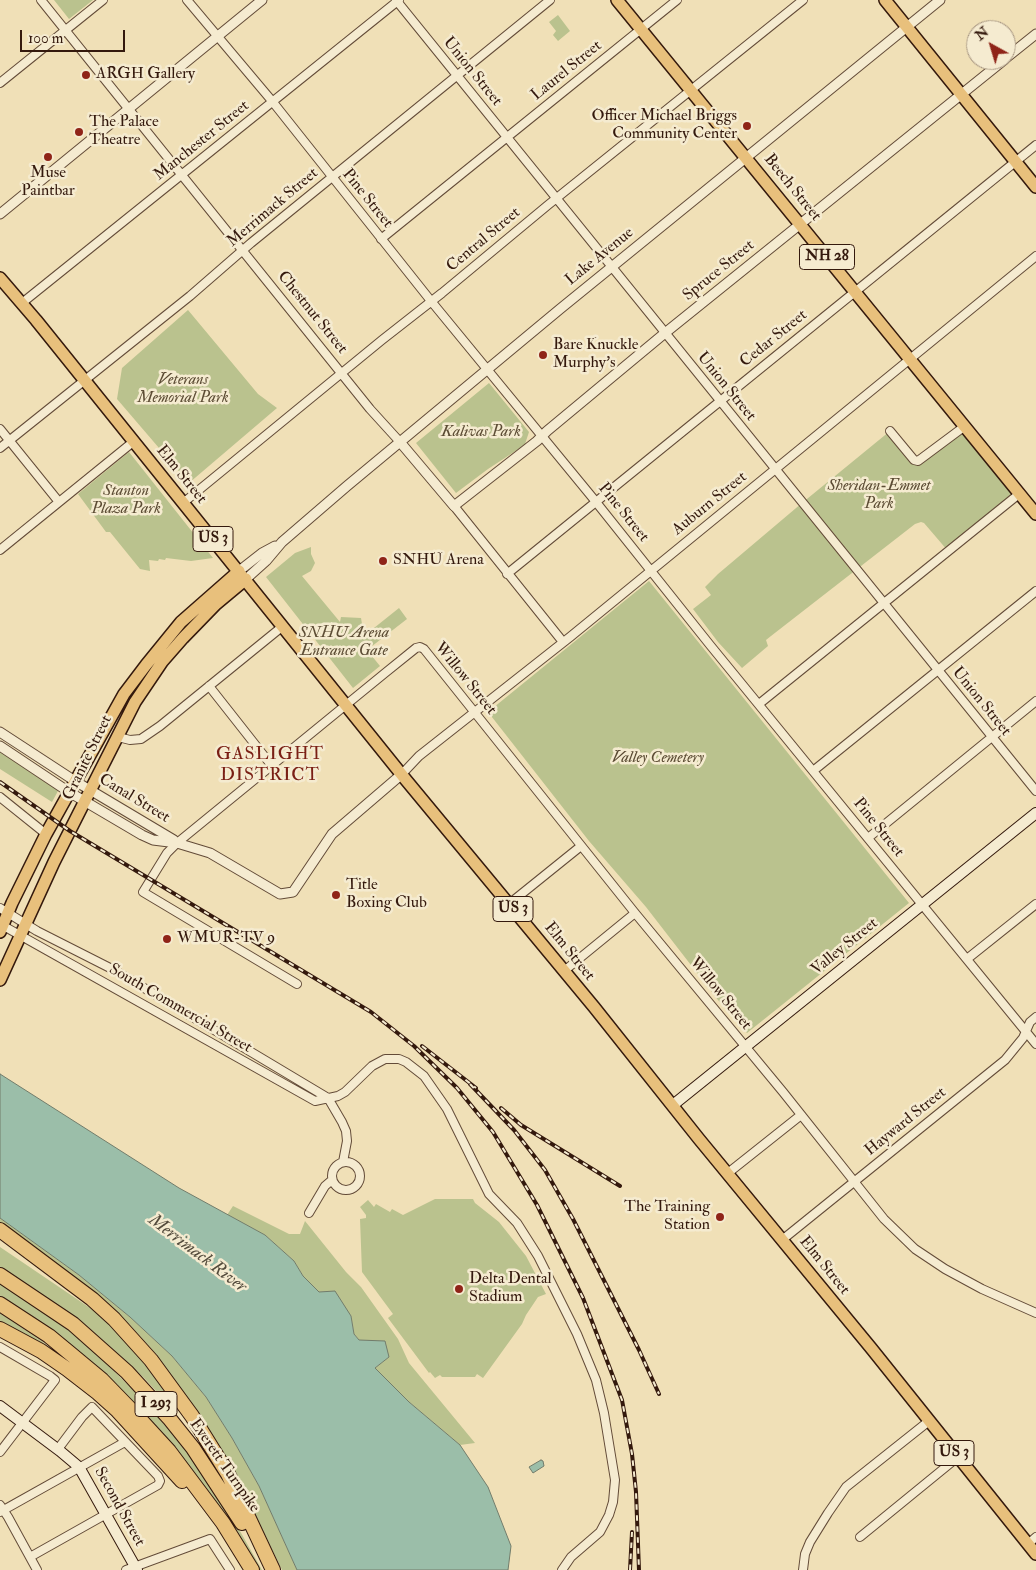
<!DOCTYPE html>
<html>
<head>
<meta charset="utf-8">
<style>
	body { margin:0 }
	#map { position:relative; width:1036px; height:1570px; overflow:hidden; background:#f0e0b7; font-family:"IM FELL Double Pica",serif }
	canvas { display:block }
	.north { position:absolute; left:966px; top:20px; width:50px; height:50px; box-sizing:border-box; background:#f5ebd0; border:1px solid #a89782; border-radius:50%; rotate:321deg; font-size:14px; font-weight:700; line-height:20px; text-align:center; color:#34190d }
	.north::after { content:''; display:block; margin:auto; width:18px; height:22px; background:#8f2418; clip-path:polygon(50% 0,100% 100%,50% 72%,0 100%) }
	.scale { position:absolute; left:20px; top:30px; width:105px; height:22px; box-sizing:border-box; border:2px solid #34190d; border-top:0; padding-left:6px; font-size:15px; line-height:18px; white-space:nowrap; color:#34190d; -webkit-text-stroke:4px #f5ebd0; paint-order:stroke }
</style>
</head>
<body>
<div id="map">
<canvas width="1036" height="1570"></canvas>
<div class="north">N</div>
<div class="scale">100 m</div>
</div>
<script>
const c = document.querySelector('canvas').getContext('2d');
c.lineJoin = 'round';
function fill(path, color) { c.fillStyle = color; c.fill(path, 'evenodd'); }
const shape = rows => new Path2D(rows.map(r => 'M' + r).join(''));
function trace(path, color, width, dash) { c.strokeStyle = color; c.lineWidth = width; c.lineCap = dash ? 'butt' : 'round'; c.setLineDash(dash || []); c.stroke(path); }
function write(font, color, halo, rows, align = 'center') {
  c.font = font + ' "IM FELL Double Pica",serif'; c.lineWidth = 5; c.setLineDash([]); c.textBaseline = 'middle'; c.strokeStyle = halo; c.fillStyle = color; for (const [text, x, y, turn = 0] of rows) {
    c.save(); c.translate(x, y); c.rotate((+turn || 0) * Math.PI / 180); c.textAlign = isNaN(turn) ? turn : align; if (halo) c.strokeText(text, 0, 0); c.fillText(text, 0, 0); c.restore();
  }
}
const green = shape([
	[54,0,93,0,69,19],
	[558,15,570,31,558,41,553,35,556,31,549,22],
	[188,310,258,394,277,408,189,483,117,399,122,368],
	[489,383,529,432,525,444,517,450,488,469,456,493,416,443],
	[965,426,1019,494,948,551,924,523,921,522,915,524,771,636,766,640,768,646,742,668,718,642,693,609,711,595,705,587,718,574,802,503,890,431,914,460],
	[129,452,213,558,191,561,166,558,165,560,159,559,158,561,149,560,150,571,140,569,110,532,106,532,78,494],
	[311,547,311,554,315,563,311,571,302,576,340,622,341,617,361,618,364,636,399,608,407,619,367,650,380,666,353,688,266,577,295,553],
	[649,581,909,903,747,1033,718,1000,646,907,589,841,488,712],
	[0,751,56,789,58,791,52,802,0,769],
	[435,1199,473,1199,475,1203,499,1222,526,1256,546,1294,538,1297,526,1315,522,1324,483,1378,477,1374,475,1377,442,1377,440,1375,435,1378,430,1372,429,1373,388,1318,393,1314,362,1272,360,1219,366,1218,366,1215,360,1207,368,1200,374,1207,376,1204,390,1212,392,1209,403,1215],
	[233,1206,289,1234,300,1234,305,1221,346,1272,361,1287,398,1339,409,1363,475,1443,460,1445,409,1402,375,1368,389,1357,359,1340,354,1334,351,1316,319,1292,303,1276,294,1261,265,1235,227,1215],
	[0,1218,79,1275,130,1317,172,1356,206,1397,232,1438,259,1486,297,1570,282,1570,245,1494,155,1357,157,1355,129,1324,108,1306,0,1224],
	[0,1247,96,1312,124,1339,147,1365,173,1401,169,1405,144,1378,89,1328,60,1307,0,1267],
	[0,1283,65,1326,110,1367,149,1406,185,1449,236,1524,262,1570,259,1570,248,1553,163,1439,0,1297],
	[0,1313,43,1342,69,1363,0,1324]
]);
const water = shape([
	[0,1074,179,1188,265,1235,294,1261,303,1276,319,1292,335,1291,351,1316,354,1334,359,1340,385,1341,389,1357,375,1368,409,1402,460,1445,488,1487,511,1546,508,1570,297,1570,259,1486,232,1438,206,1397,172,1356,130,1317,79,1275,0,1218,0,1074],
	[541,1460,543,1461,544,1466,533,1473,529,1467,541,1460]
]);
const minor = shape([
	[41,0,370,409,400,442],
	[187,0,272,101,431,301,592,497,710,645,1036,1044],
	[396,0,1036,791],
	[0,83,103,0],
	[381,239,677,0],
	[22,303,399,0],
	[0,429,59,502],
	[890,431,914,460,918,461,965,426],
	[0,448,190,296,251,243,550,0],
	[183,503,382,340,442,293,548,205,803,0],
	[454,506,563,642],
	[0,550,133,442],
	[507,574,1036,145],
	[209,686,272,766],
	[759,704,1019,494],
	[118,737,130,740,141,739,160,726,283,626],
	[813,771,1036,591],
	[402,774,419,756,570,637,1036,256],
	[0,797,46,834],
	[868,838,1036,701],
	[509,904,581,846],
	[0,908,37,931,114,970,328,1098],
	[0,924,315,1101,338,1096,345,1092,372,1066,385,1059,399,1059,406,1062,424,1076,447,1109,489,1194,517,1223,538,1256,577,1334,596,1380,604,1413,615,1480,613,1502,609,1515,600,1532,571,1557,562,1570],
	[967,959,1036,904],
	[564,971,635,913],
	[297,984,143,892,167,853,177,843,385,673,416,648,420,647,424,649,635,913,783,1092,884,1219,915,1249,945,1269,982,1289,1036,1313],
	[328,1098,342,1122,346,1131,347,1141,343,1162],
	'332 1176a14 14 0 1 1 28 0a14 14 0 1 1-28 0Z',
	[728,1173,801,1115],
	[309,1213,325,1186,332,1180],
	[782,1240,1005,1060,1023,1038,1030,1022,1036,1017],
	[0,1347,50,1376,55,1380,0,1452],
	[0,1505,8,1517,37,1570],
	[0,1512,125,1442],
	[860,1537,958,1457],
	[1028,1544,1036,1537],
	[30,1557,158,1485,160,1481,158,1476,92,1407,82,1417,58,1449],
	[126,1570,210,1539,230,1570],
	[803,1570,805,1554,810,1542,828,1513,846,1487,929,1421]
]);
const tertiary = shape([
	[1006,58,1036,34],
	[0,214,262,0],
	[400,442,454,506,537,441,547,431,665,333,1004,60],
	[239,571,262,553,275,546],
	[246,579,266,561,282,542,347,486,560,309,940,0],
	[0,732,75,781,174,840],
	[0,746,69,792,142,835,153,840,177,843,210,853,280,894,293,892,332,834,402,774]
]);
const secondary = shape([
	[673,1105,1036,813],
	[0,1406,60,1451,79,1467,137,1570]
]);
const primary = shape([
	[617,0,1036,514],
	[885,0,1036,187],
	[0,278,36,320,406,780,594,1007,699,1139,871,1348,1036,1554],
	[0,932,12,903,46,834,124,694,146,665,181,622,239,571],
	[0,980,54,862,135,702,162,662,183,638,216,604,246,579]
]);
const motorway = shape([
	[0,1230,92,1299,114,1319,151,1360,192,1416,228,1474,273,1570],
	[0,1275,73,1324,127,1372,169,1418,193,1448,242,1523],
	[0,1304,49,1336,72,1355,102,1380,136,1415,169,1451,223,1523,252,1570],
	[0,1329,41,1351,67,1369,98,1393,117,1410,182,1481]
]);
const rail = shape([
	[0,782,70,831,371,1012,414,1046,457,1088,493,1132,537,1205,583,1298,622,1400,632,1454,636,1492,639,1570],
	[422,1046,476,1088],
	[470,1084,514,1130,545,1170,573,1219,639,1350,659,1394],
	[501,1108,521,1125,620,1186],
	[630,1570,632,1532]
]);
const markers = [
	[86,75,5,"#8f2418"],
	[747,126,5,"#8f2418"],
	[79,132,5,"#8f2418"],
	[48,157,5,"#8f2418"],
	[543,355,5,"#8f2418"],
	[383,561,5,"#8f2418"],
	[336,895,5,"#8f2418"],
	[167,939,5,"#8f2418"],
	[720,1217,5,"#8f2418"],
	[459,1289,5,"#8f2418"]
];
const shields = [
	[827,257,55],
	[213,539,40],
	[513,909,40],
	[156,1404,42],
	[954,1453,40]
];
const shieldNames = [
	["NH 28",827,257],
	["US 3",213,539],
	["US 3",513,909],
	["I 293",156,1404],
	["US 3",954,1453]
];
const streetNames = [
	["Laurel Street",567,71,-39],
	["Union Street",472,72,51],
	["Manchester Street",202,141,-39],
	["Beech Street",792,188,51],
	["Pine Street",367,199,51],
	["Merrimack Street",273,208,-40],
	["Central Street",484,240,-40],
	["Lake Avenue",600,257,-39],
	["Spruce Street",719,271,-39],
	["Chestnut Street",312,313,51],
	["Cedar Street",774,339,-39],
	["Union Street",726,387,51],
	["Elm Street",181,475,51],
	["Auburn Street",710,504,-39],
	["Pine Street",623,513,51],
	["Willow Street",465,679,51],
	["Union Street",981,702,51],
	["Granite Street",88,758,-64],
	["Canal Street",134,799,31],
	["Pine Street",878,828,51],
	["Valley Street",845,947,-39],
	["Elm Street",569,952,51],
	["Willow Street",720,994,51],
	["South Commercial Street",180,1009,30],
	["Hayward Street",906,1122,-39],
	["Elm Street",824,1266,51],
	["Everett Turnpike",224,1466,55],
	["Second Street",119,1507,61]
];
const poiNames = [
	["ARGH Gallery",96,75],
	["Officer Michael Briggs",737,117,"right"],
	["Community Center",737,135,"right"],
	["The Palace",89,123],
	["Theatre",89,141],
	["Muse",48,174,"center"],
	["Paintbar",48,192,"center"],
	["Bare Knuckle",553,346],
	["Murphy's",553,364],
	["SNHU Arena",393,561],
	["Title",346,886],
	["Boxing Club",346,904],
	["WMUR-TV 9",177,939],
	["The Training",710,1208,"right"],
	["Station",710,1226,"right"],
	["Delta Dental",469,1280],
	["Stadium",469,1298]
];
const parkNames = [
	["Veterans",183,381],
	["Memorial Park",183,399],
	["Kalivas Park",481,433],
	["Sheridan-Emmet",879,487],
	["Park",879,505],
	["Stanton",126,492],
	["Plaza Park",126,510],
	["SNHU Arena",344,634],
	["Entrance Gate",344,652],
	["Valley Cemetery",658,759]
];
const neighbourhoodNames = [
	["GASLIGHT",270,755],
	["DISTRICT",270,776]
];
const waterNames = [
	["Merrimack River",197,1254,37]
];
fill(green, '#bac28e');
fill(water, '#9bbea9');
trace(water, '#727c6b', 1);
trace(minor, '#634b38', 10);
trace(tertiary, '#634b38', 11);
trace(secondary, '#34190d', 12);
trace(primary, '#34190d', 14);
trace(motorway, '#34190d', 16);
trace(minor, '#f5ebd0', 8);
trace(tertiary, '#f5ebd0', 9);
trace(secondary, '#f5ebd0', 10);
trace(primary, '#e8c07c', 11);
trace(motorway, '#e8c07c', 14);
trace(rail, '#34190d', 4);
trace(rail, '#f5ebd0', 2, [5.5]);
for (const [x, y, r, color] of markers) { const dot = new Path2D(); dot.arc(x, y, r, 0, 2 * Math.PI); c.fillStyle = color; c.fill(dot); trace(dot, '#f5ebd0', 2); }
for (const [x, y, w] of shields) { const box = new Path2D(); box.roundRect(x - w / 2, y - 12.5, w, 25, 4); c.fillStyle = '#f5ebd0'; c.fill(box); trace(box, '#34190d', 1); }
write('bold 15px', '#34190d', null, shieldNames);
write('16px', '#34190d', '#f5ebd0', streetNames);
write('16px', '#34190d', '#f5ebd0', poiNames, 'left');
write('italic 16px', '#5c4c34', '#f5ebd0', parkNames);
c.letterSpacing = '1px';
write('18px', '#7a1f14', '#f5ebd0', neighbourhoodNames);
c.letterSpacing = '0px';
write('italic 18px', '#534b3c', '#f5ebd0', waterNames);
</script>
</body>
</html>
